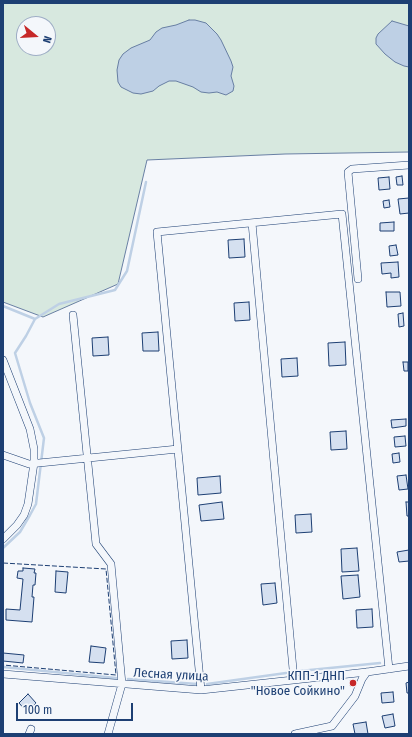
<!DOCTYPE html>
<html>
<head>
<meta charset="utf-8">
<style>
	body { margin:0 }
	#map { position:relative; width:412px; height:737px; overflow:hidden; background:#f4f7fb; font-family:"Fira Sans Condensed",sans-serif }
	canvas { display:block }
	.frame { position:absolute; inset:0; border:4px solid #1d3f73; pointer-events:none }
	.north { position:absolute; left:16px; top:16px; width:40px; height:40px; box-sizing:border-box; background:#f4f7fb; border:1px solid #9eadc5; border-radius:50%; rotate:108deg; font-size:11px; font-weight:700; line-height:16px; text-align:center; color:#1d3f73 }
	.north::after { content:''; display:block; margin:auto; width:14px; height:18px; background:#c62828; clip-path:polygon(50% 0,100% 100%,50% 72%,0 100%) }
	.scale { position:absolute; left:16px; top:703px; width:117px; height:18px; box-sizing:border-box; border:2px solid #1d3f73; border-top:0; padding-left:5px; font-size:12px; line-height:14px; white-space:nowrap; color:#1d3f73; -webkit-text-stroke:3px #f4f7fb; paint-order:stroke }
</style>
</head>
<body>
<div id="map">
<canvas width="412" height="737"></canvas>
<div class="frame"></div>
<div class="north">N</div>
<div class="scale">100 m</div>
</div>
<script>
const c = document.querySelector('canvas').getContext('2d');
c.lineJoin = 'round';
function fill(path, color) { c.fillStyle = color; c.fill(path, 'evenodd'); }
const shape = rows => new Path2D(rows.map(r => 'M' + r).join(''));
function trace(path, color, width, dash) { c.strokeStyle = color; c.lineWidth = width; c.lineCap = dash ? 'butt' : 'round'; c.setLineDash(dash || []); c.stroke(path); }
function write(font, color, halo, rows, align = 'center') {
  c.font = font + ' "Fira Sans Condensed",sans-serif'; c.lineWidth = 3; c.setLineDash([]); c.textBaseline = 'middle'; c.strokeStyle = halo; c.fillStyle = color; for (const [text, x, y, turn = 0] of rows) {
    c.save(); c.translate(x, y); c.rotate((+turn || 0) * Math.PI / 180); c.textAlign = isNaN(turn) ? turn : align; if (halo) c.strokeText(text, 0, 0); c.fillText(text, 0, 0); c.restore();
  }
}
const green = shape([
	[3,3,409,3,409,152,285,154,147,160,118,284,43,317,3,302,3,3],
	[24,24,48,24,48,48,24,48,24,24]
]);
const water = shape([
	[189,20,195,20,206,23,217,34,221,40,231,61,233,67,231,76,234,86,233,91,226,95,217,92,209,93,201,92,193,87,176,81,169,81,159,86,153,91,141,94,133,93,121,87,118,82,117,70,119,60,123,54,131,48,150,40,156,32,162,28,176,25,189,20],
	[392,21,409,26,409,67,404,66,395,62,385,54,376,44,376,38,378,34,392,21]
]);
const stream = shape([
	[3,306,35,319],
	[3,548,20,532,30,515,36,504,44,438,30,403,15,353,26,336,35,319,59,304,115,290,127,271,146,182],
	[3,667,116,678],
	[300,671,380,663],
	[128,679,197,684],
	[207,684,286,673]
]);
const building = shape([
	[402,176,403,185,397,185,396,177,402,176],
	[389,177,390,189,379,190,378,178,389,177],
	[409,198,409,213,400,214,398,199,409,198],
	[389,200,390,207,384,208,383,201,389,200],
	[394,222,394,231,380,231,380,223,394,222],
	[244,239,245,257,229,258,228,240,244,239],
	[396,245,398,255,390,256,389,246,396,245],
	[398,262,399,277,391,278,391,273,382,274,381,263,398,262],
	[386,292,400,292,401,306,387,307,386,292],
	[249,302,250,320,235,321,234,303,249,302],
	[403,313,404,326,399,327,398,314,403,313],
	[158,332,159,351,143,351,142,333,158,332],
	[108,337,109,355,93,356,92,338,108,337],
	[345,342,346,365,329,366,328,343,345,342],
	[297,358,298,376,282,377,281,359,297,358],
	[403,362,408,362,408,371,404,371,403,362],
	[406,419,406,426,392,428,391,420,406,419],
	[346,431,347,449,331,450,330,432,346,431],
	[405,436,406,446,395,447,394,437,405,436],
	[399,453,400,462,393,463,392,454,399,453],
	[406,475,408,489,399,490,397,476,406,475],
	[220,476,221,493,198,495,197,478,220,476],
	[222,502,224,519,201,521,199,505,222,502],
	[406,502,409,502,409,516,407,516,406,502],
	[311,514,312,532,296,533,295,515,311,514],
	[357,548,359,571,342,572,341,549,357,548],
	[409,550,409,561,399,562,397,552,409,550],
	[23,568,35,569,34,573,36,573,35,585,33,585,32,597,34,597,32,622,6,620,6,609,20,610,23,579,17,578,18,571,23,571,23,568],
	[56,571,68,572,66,593,55,592,56,571],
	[358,575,360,597,343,599,341,576,358,575],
	[275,583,277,603,263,605,261,584,275,583],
	[372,609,373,627,357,628,356,610,372,609],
	[187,640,188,658,172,659,171,641,187,640],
	[91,646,106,648,104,663,89,662,91,646],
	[3,653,24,655,23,663,3,661,3,653],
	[350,681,357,681,357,685,350,686,350,681],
	[409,682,409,693,407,693,406,683,409,682],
	[393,692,394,702,382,703,381,693,393,692],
	[28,694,36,703,27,712,19,703,28,694],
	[393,714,395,726,385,728,382,716,393,714],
	[366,722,368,734,355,734,353,724,366,722]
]);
const minor = shape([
	[252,223,294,680],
	[358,279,348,172,352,169,409,165],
	[73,315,96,544,111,564,122,684,108,734],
	[3,360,30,429,34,449,34,463,28,504,24,515,17,525,3,539],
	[3,455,29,464,178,449],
	[3,674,201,690,367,672,409,666],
	[201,690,157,232,342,214,389,669],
	[29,734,31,729],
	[295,734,332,726,355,696,362,679,367,672]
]);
const fence = shape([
	[3,563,106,569,116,675,3,665]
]);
const markers = [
	[353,683,4,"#c62828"]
];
const streetNames = [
	["Лесная улица",171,675,3]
];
const poiNames = [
	["КПП-1 ДНП",345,676],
	["\"Новое Сойкино\"",345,691]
];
fill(green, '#d7e8df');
trace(green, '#687fa3', 1);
fill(water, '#bed0e5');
trace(water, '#687fa3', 1);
trace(stream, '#bed0e5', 2.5);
fill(building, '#d5e0f0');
trace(building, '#1d3f73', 1);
trace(minor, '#1d3f73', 8);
trace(minor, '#f4f7fb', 7);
trace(fence, '#1d3f73', 1, [5, 2]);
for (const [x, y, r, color] of markers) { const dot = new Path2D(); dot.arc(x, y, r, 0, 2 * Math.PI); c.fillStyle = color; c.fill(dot); trace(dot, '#f4f7fb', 1.5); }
write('13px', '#1d3f73', '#f4f7fb', streetNames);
write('13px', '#1d3f73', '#f4f7fb', poiNames, 'right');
</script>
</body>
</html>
